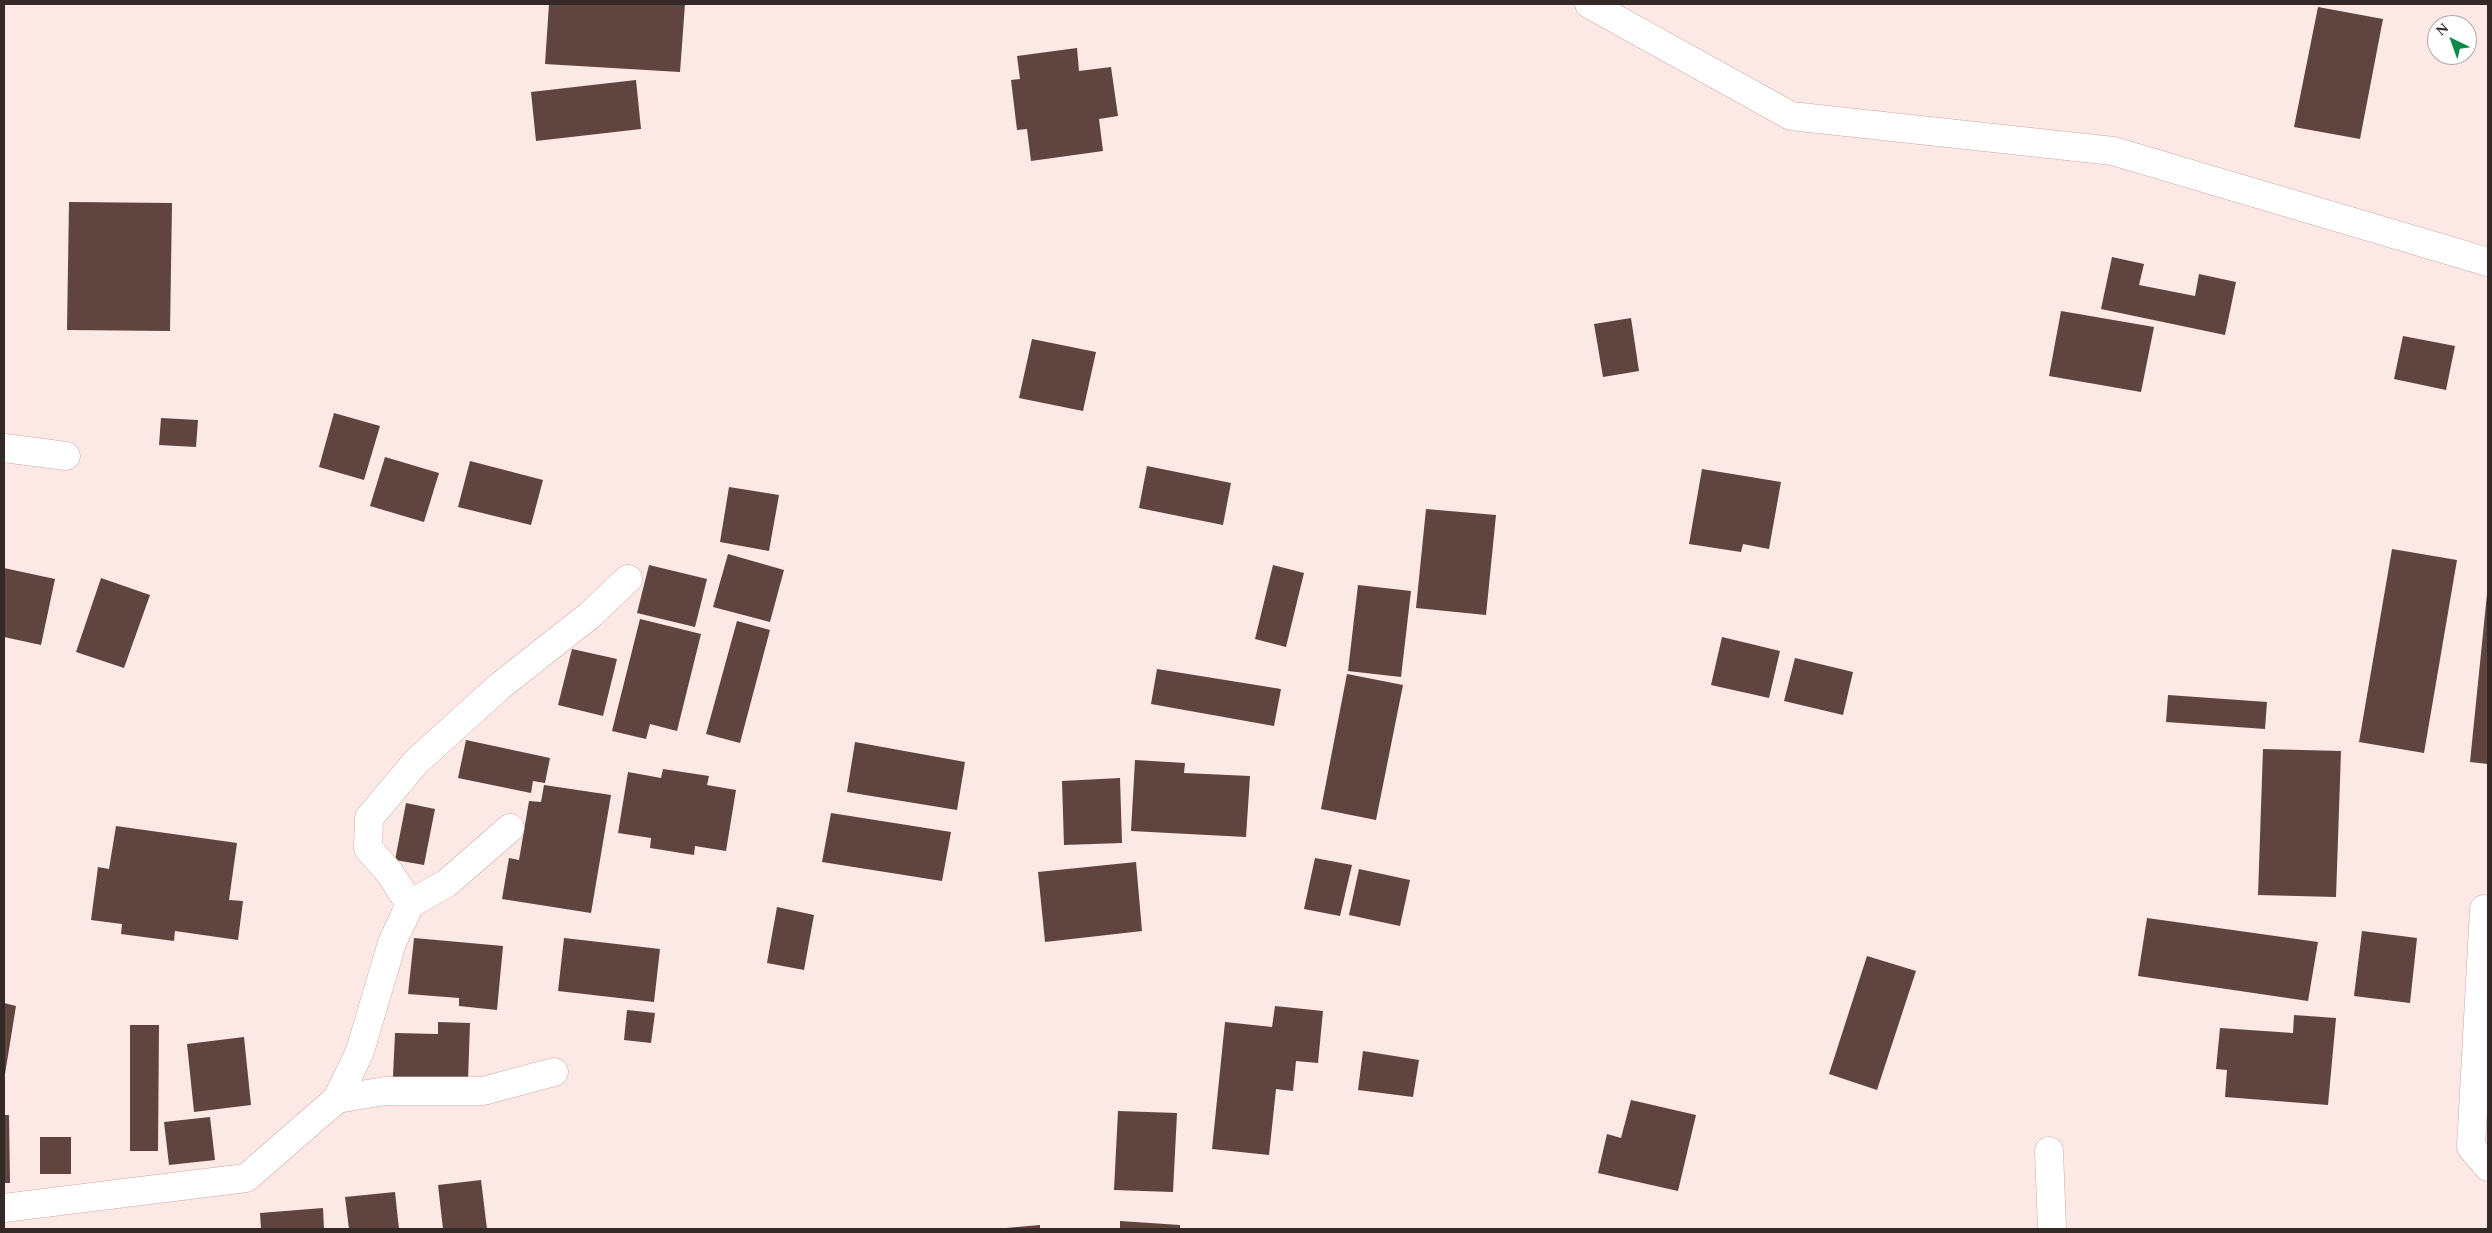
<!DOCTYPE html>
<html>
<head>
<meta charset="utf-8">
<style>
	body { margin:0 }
	#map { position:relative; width:2492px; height:1233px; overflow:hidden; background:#fce8e4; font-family:Spectral,serif }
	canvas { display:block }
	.frame { position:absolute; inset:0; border:5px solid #352927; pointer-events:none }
	.north { position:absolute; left:2427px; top:15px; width:50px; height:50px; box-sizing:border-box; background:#fff; border:1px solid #aea9a9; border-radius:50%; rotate:318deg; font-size:14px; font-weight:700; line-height:20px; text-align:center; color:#352927 }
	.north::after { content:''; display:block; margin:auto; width:18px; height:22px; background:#098a46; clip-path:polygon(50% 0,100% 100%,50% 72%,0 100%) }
</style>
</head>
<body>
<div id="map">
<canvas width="2492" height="1233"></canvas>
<div class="frame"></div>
<div class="north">N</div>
</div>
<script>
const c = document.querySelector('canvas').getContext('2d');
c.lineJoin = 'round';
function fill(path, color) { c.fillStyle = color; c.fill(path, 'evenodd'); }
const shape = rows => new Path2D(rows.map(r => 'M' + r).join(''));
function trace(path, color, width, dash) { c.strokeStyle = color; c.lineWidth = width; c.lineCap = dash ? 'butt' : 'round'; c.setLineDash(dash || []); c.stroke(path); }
const building = shape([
	[549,4,685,4,680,72,545,64],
	[2318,7,2383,19,2360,139,2294,127],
	[1077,48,1079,71,1111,67,1118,116,1099,119,1103,151,1031,161,1027,129,1017,130,1011,80,1020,79,1017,56],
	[636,80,641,129,536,141,531,92],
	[69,202,172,203,170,331,67,330],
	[2112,257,2144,264,2139,285,2195,296,2199,274,2236,282,2225,335,2101,309],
	[2061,311,2154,327,2141,392,2049,376],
	[1631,318,1639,371,1603,377,1594,324],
	[2403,336,2455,346,2446,390,2394,379],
	[1032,339,1096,352,1083,411,1019,398],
	[334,413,380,426,364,480,319,467],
	[161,418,198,420,196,447,159,445],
	[385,457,439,473,424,522,370,506],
	[470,461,543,480,531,525,458,507],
	[1147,466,1231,483,1223,525,1139,508],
	[1702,469,1781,482,1769,549,1743,544,1741,552,1689,544],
	[729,487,779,495,769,551,720,542],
	[1426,509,1496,515,1486,615,1416,608],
	[2392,549,2457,560,2424,753,2359,742],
	[728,554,784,570,770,622,713,607],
	[649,565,707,579,695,627,637,613],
	[1273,565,1304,573,1286,647,1255,639],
	[4,568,55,579,41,645,4,637],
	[101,578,150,595,124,668,76,652],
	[1358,585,1411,591,1401,677,1348,671],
	[2487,594,2488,594,2488,764,2470,762],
	[640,619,701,634,677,731,650,724,646,739,612,731],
	[737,621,770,630,740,743,706,734],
	[1722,637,1780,651,1769,698,1711,685],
	[572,649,617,659,603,716,558,705],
	[1795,658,1853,672,1843,715,1784,701],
	[1157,669,1281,689,1274,726,1151,704],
	[1347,674,1403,685,1376,820,1321,809],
	[2168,695,2267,702,2265,729,2166,722],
	[466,740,550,758,545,783,533,781,531,793,458,778],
	[855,742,965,762,957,810,847,792],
	[2263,749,2341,751,2336,897,2258,895],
	[1135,760,1185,763,1184,773,1250,776,1246,837,1131,831],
	[663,769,709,776,707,785,736,790,726,851,695,846,694,855,650,848,651,838,618,833,628,772,661,778],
	[1120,778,1122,843,1064,845,1062,781],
	[544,785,611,795,591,913,502,899,509,858,519,860,529,801,541,802],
	[406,803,435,809,424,865,395,860],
	[831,813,951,832,942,881,822,862],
	[116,826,237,843,229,900,243,901,238,940,175,931,174,941,121,934,122,924,91,920,98,867,109,869],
	[1315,858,1352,865,1340,916,1304,909],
	[1136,862,1142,931,1045,942,1038,872],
	[1359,869,1410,880,1400,926,1349,915],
	[777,907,814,915,804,970,767,963],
	[2147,918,2318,942,2308,1001,2138,976],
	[2362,931,2417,938,2410,1003,2354,996],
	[414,938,503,946,497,1010,459,1006,459,998,408,994],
	[564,938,660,949,654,1002,558,991],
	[1867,956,1916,971,1877,1090,1829,1074],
	[4,1003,16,1006,5,1074,4,1074],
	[1275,1006,1323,1011,1318,1063,1296,1061,1293,1091,1276,1089,1269,1155,1212,1149,1225,1022,1272,1027],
	[627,1010,655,1013,651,1043,624,1040],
	[2294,1015,2336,1018,2328,1105,2225,1097,2227,1070,2216,1069,2220,1028,2293,1033],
	[438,1022,470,1023,468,1080,393,1077,395,1033,438,1034],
	[130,1025,159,1025,158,1151,130,1151],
	[244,1037,251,1105,194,1112,187,1044],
	[1363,1051,1419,1060,1413,1097,1358,1090],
	[1631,1100,1696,1115,1678,1191,1598,1173,1607,1134,1621,1138],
	[1118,1111,1177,1113,1173,1192,1114,1190],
	[4,1115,9,1115,10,1183,4,1183],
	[210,1117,215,1160,169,1165,164,1122],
	[40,1137,71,1137,71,1174,40,1174],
	[481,1180,487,1229,443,1229,438,1185],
	[395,1192,399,1229,349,1229,345,1197],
	[323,1208,324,1229,261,1229,260,1213],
	[1120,1221,1180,1225,1180,1229,1120,1229],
	[1040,1225,1040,1229,1006,1229,1006,1228]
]);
const street = shape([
	[1589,4,1791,116,2113,151,2488,262],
	[4,448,66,456],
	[410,904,389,872,368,848,369,818,416,762,500,686,590,615,628,579],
	[2484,909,2471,1147,2488,1167],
	[337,1099,360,1051,392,943,410,904,447,883,510,828],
	[2049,1151,2052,1229],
	[4,1208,246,1178,337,1099,385,1091,483,1091,554,1072]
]);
fill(building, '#5f4440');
trace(street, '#caaba6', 29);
trace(street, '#fff', 28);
</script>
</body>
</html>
